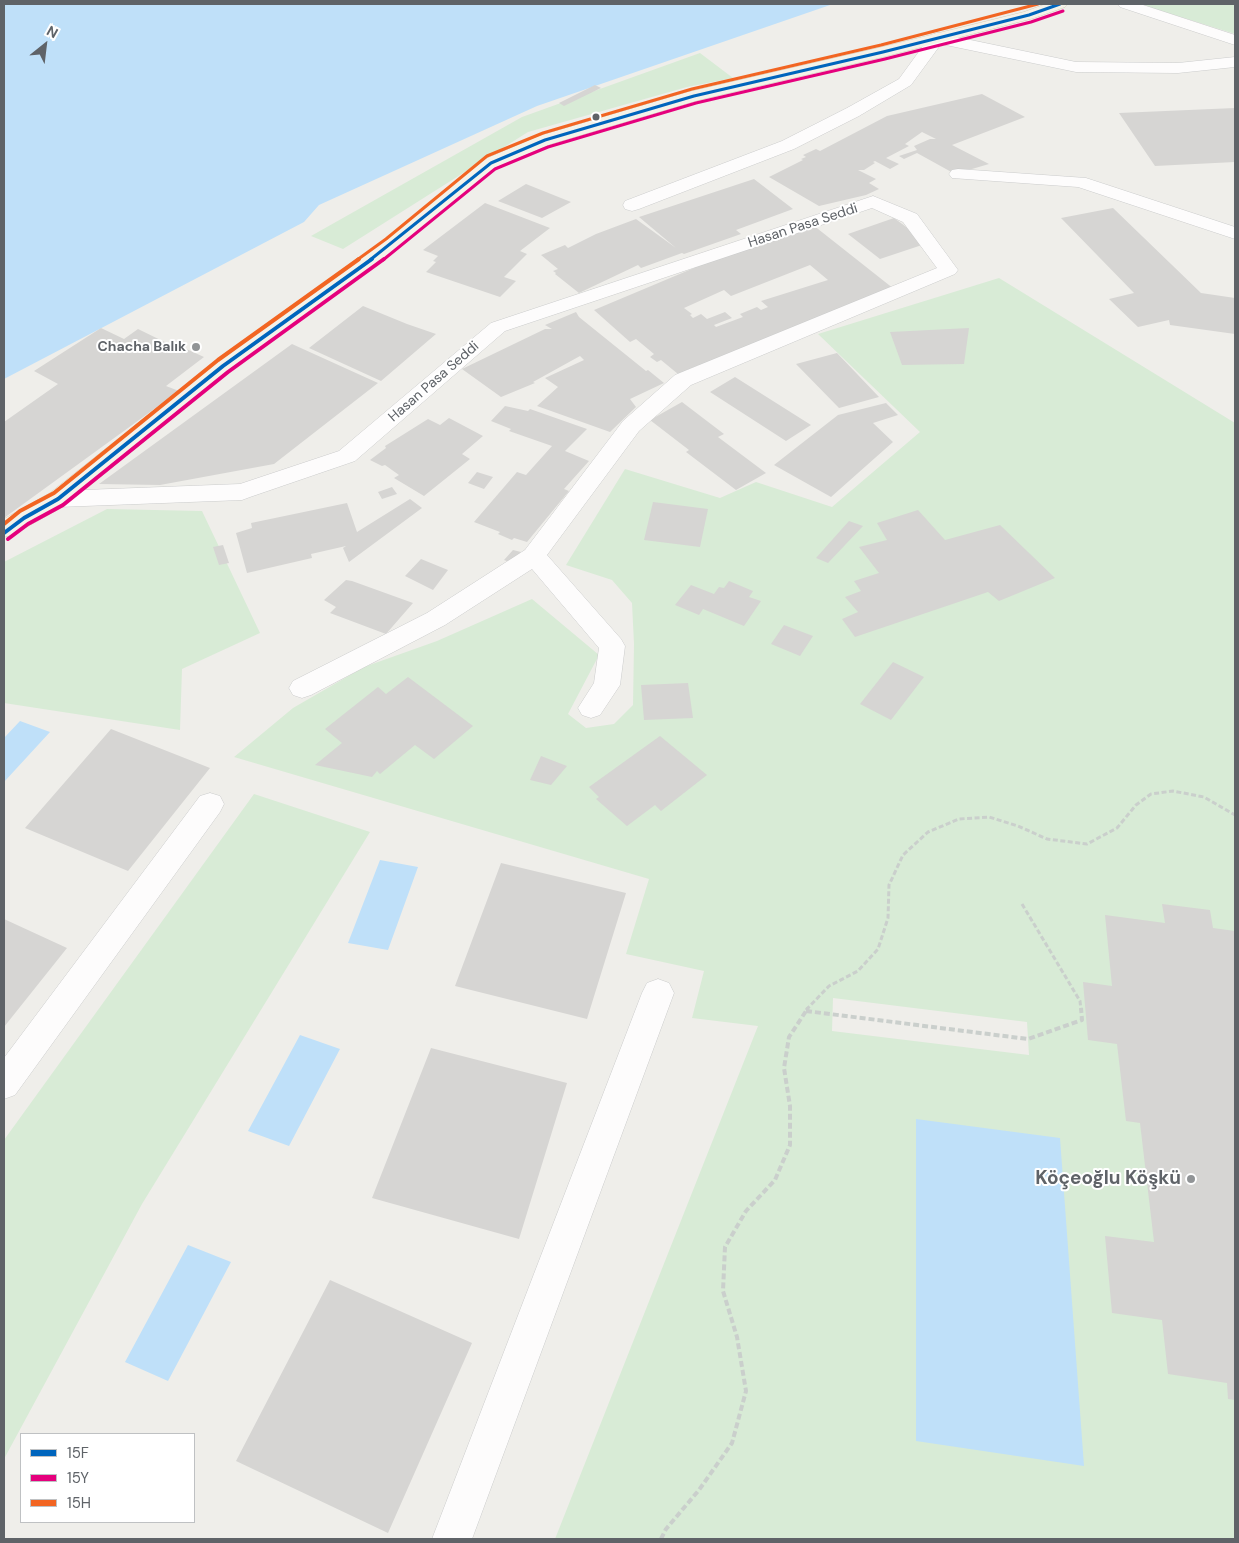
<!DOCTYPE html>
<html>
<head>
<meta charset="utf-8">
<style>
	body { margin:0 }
	#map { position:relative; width:1239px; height:1543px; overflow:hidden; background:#efeeea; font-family:"DM Sans",sans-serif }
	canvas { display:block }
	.frame { position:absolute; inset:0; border:5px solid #5f6368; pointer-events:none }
	.legend { position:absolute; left:20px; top:1433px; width:175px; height:90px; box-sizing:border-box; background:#fff; border:1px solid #bfc1c3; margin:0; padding:6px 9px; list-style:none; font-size:15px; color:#5f6368 }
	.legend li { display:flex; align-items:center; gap:10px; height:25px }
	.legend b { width:25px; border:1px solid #bfc1c3 }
	.north { position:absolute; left:20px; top:20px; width:50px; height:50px; -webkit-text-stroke:4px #fff; paint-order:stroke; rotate:29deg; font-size:14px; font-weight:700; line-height:20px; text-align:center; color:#5f6368 }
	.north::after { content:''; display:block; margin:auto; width:18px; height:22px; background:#5f6368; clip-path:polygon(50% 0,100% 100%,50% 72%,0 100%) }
</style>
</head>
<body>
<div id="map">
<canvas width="1239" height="1543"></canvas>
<div class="frame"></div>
<ul class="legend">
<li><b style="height:6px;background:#0065bd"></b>15F</li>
<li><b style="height:6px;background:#e5007d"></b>15Y</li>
<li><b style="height:6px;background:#f26522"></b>15H</li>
</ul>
<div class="north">N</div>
</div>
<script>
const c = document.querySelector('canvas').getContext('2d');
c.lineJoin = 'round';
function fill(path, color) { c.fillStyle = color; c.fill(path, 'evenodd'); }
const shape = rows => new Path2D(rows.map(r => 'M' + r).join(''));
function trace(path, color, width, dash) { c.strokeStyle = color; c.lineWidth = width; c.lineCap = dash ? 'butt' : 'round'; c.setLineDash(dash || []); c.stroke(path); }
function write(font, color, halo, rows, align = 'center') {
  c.font = font + ' "DM Sans",sans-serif'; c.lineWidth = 4; c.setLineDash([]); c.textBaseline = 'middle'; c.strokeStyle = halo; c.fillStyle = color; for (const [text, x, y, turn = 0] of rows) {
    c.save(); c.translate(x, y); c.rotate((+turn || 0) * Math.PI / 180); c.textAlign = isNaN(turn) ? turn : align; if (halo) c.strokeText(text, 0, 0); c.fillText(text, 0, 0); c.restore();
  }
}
const green = shape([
	[1139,4,1235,4,1235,34],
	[700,53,733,78,687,87,528,132,343,249,311,236,522,117],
	[999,278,1235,423,1235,1539,555,1539,758,1026,692,1018,704,971,626,954,649,879,234,757,293,708,364,667,437,641,532,599,599,655,568,714,586,728,614,724,633,705,634,644,632,603,612,580,566,565,625,469,720,498,756,482,832,507,920,432,818,334],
	[833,998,1027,1022,1029,1055,832,1031],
	[107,509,202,511,260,633,182,669,180,730,4,703,4,562],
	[254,794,370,832,142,1204,4,1459,4,1140]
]);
const water = shape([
	[4,4,833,4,537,106,319,205,304,222,4,379],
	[20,721,50,732,4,782,4,738],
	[380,860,418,867,388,950,348,943],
	[300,1035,340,1049,289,1146,248,1131],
	[916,1119,1060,1138,1084,1466,916,1441],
	[188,1245,231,1262,168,1381,125,1362]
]);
const building = shape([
	[595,85,601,88,564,106,559,103],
	[982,94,1025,117,952,145,989,164,955,174,917,153,904,159,899,156,917,150,914,146,930,139,936,139,922,132,905,144,909,146,886,158,899,164,890,169,875,161,873,162,875,163,864,170,858,170,876,179,869,183,879,189,866,195,819,206,769,177,803,160,801,159,806,157,803,155,816,149,820,151,887,116],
	[1235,108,1235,162,1155,166,1119,113],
	[754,179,793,209,736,230,741,234,684,254,682,253,641,268,638,265,579,293,555,274,556,273,553,271,558,269,541,255,565,245,568,248,596,234,636,219,676,248,639,217],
	[526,184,571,202,542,218,498,201],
	[485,203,550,228,520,251,527,254,504,277,516,281,500,297,426,272,436,262,433,261,438,256,423,250],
	[1113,208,1201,293,1235,298,1235,334,1170,325,1169,320,1138,327,1109,299,1134,293,1061,218],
	[894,218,928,243,880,259,848,234],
	[813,225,894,289,701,366,699,365,678,374,661,360,657,362,650,357,654,354,636,339,630,342,594,310,694,268,693,267],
	[810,265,828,280,761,301,768,307,761,310,757,307,740,314,743,317,716,327,714,325,732,318,725,312,707,319,701,314,693,318,690,315,692,314,684,308,724,290,731,296],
	[363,306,407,324,436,334,381,381,309,348],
	[576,312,579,317,646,371,648,370,664,383,630,399,636,407,610,432,537,406,558,387,545,378,584,360,580,356,533,382,535,383,501,397,462,369,545,329,552,329,545,325],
	[101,328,124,339,138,329,179,349,182,347,204,357,166,386,179,391,4,518,4,422,58,384,34,371],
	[969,328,964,364,902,365,890,332],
	[292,344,378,383,274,464,160,485,99,484],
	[837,353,879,397,839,408,796,364],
	[735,377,811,425,786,441,710,392],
	[682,402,724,434,718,437,766,473,736,490,686,452,689,450,650,420],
	[886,403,898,415,873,423,893,442,831,497,774,465,838,415],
	[505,406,528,411,530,409,587,429,565,451,589,461,564,489,569,491,527,542,514,538,512,540,498,534,500,532,474,522,517,472,526,475,552,446,509,431,511,429,491,421],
	[449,418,483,436,462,454,470,459,424,496,394,478,399,475,385,465,382,466,370,460,386,448,385,446,428,419,440,425],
	[477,472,493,477,484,489,468,483],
	[392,487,397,494,382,499,378,492],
	[410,499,422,508,349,562,343,548,346,546,311,554,312,558,247,573,236,533,252,528,251,523,347,503,357,532],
	[653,502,708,509,700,547,644,540],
	[918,510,945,540,1000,525,1055,578,999,601,988,592,855,637,842,619,858,612,845,597,861,591,854,581,879,573,859,547,887,540,877,523],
	[849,521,863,526,828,563,816,558],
	[223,545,229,563,219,565,213,547],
	[513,550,521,552,512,563,504,560],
	[421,559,448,570,433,590,405,576],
	[346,580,352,581,413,603,386,634,330,613,336,607,324,600],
	[729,581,753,591,749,597,761,601,744,626,703,609,699,615,675,605,691,585,714,594,719,587,724,588],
	[784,625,813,636,800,656,771,644],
	[893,662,924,677,891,720,860,704],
	[408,677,473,726,434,759,415,745,380,774,377,771,372,777,315,765,342,743,325,729,378,687,386,694],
	[688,683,693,718,644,720,641,685],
	[111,729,210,768,128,871,25,828],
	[660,736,707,775,661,811,655,805,627,826,596,799,599,797,589,787],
	[541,756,567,766,551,785,530,780],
	[501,863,626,893,587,1019,455,986],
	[1162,904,1210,910,1213,928,1235,931,1235,1400,1228,1399,1227,1383,1168,1374,1162,1320,1112,1313,1105,1236,1154,1242,1140,1123,1126,1121,1117,1044,1088,1040,1083,982,1112,986,1105,915,1165,923],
	[4,919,67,948,4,1027],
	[431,1048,567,1083,519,1239,372,1198],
	[330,1280,472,1343,388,1533,236,1461]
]);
const pathFar1 = shape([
	[1022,904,1080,1001,1081,1010],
	[806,1010,829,986,858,971,878,949,888,918,889,885,903,855,928,832,959,819,989,817,1018,826,1047,839,1087,844,1117,828,1136,805,1151,794,1173,791,1204,797,1235,815]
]);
const path = shape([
	[806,1011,1028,1039,1082,1020,1081,1008],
	[661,1539,666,1529,699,1490,732,1443,746,1391,737,1337,723,1291,725,1247,746,1211,775,1180,790,1145,790,1106,784,1068,789,1037,808,1008]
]);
const street = shape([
	[1118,4,1140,4,1235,35,1235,45,1120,7,1118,4],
	[937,33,1076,62,1178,63,1235,57,1235,67,1178,73,1076,72,941,44,911,85,859,116,794,149,639,209,632,211,625,209,623,205,625,201,782,141,847,108,899,79,931,35,937,33],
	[958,169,1086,178,1235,227,1235,239,1078,187,952,178,949,174,952,170,958,169],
	[873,196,917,214,958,270,955,274,691,385,639,431,547,555,621,639,625,646,620,685,600,715,591,718,582,715,578,708,594,683,599,648,532,569,445,625,311,695,302,698,293,695,289,688,293,681,427,613,525,550,623,421,675,375,937,268,903,222,872,208,505,331,355,461,250,497,242,500,58,507,50,505,46,499,50,493,58,491,240,484,339,451,491,323,873,196],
	[210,793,220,796,224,804,220,812,15,1095,4,1099,4,1058,200,796,210,793],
	[658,979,669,983,674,993,472,1539,432,1539,642,993,647,983,658,979]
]);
const primary = shape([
	[1046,4,1068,4,1065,7,1034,18,883,57,699,100,551,144,497,167,398,249,230,371,66,505,12,535,4,537,4,519,50,493,216,361,384,241,485,159,539,136,688,92,882,47,1024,12,1046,4]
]);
const bus1Far1 = shape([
	[370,260,491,163,545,140,694,96,883,52,1029,15,1060,4]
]);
const bus1 = shape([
	[4,533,24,518,58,499,223,366,372,259]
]);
const bus2Far1 = shape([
	[383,260,495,169,548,147,696,103,885,59,1031,22,1063,11]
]);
const bus2 = shape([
	[8,539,28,524,63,505,228,372,384,259]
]);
const bus3Far1 = shape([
	[357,260,386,239,487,156,543,133,692,89,881,45,1038,4]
]);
const bus3 = shape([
	[4,524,20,511,54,493,218,360,359,259]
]);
const markers = [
	[596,117,4.5,"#5f6368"],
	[196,347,5,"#919496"],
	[1191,1179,5,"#919496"]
];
const farStreetnames = [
	["Hasan Pasa Seddi",803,226,-18],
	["Hasan Pasa Seddi",434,382,-41]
];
const farPoinames = [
	["Chacha Balık",186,347]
];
const nearPoinames = [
	["Köçeoğlu Köşkü",1181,1179]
];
fill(green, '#d8ebd6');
fill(water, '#bfe0f9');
fill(building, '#d6d5d3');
trace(street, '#cbcccc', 1);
trace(primary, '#d7ceb8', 1);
trace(pathFar1, '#cacfcc', 3, [5, 2.5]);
trace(path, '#cacfcc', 4, [6, 3]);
fill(street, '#fdfcfc');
fill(primary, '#f4f2e9');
trace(bus1Far1, '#0065bd', 3);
trace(bus1, '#0065bd', 4);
trace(bus2Far1, '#e5007d', 3);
trace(bus2, '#e5007d', 4);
trace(bus3Far1, '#f26522', 3);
trace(bus3, '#f26522', 4);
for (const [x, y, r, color] of markers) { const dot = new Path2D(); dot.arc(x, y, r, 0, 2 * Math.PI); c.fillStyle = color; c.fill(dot); trace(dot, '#fff', 2); }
write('14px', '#5f6368', '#fff', farStreetnames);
write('bold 14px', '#5f6368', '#fff', farPoinames, 'right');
write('bold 19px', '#5f6368', '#fff', nearPoinames, 'right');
</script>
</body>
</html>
